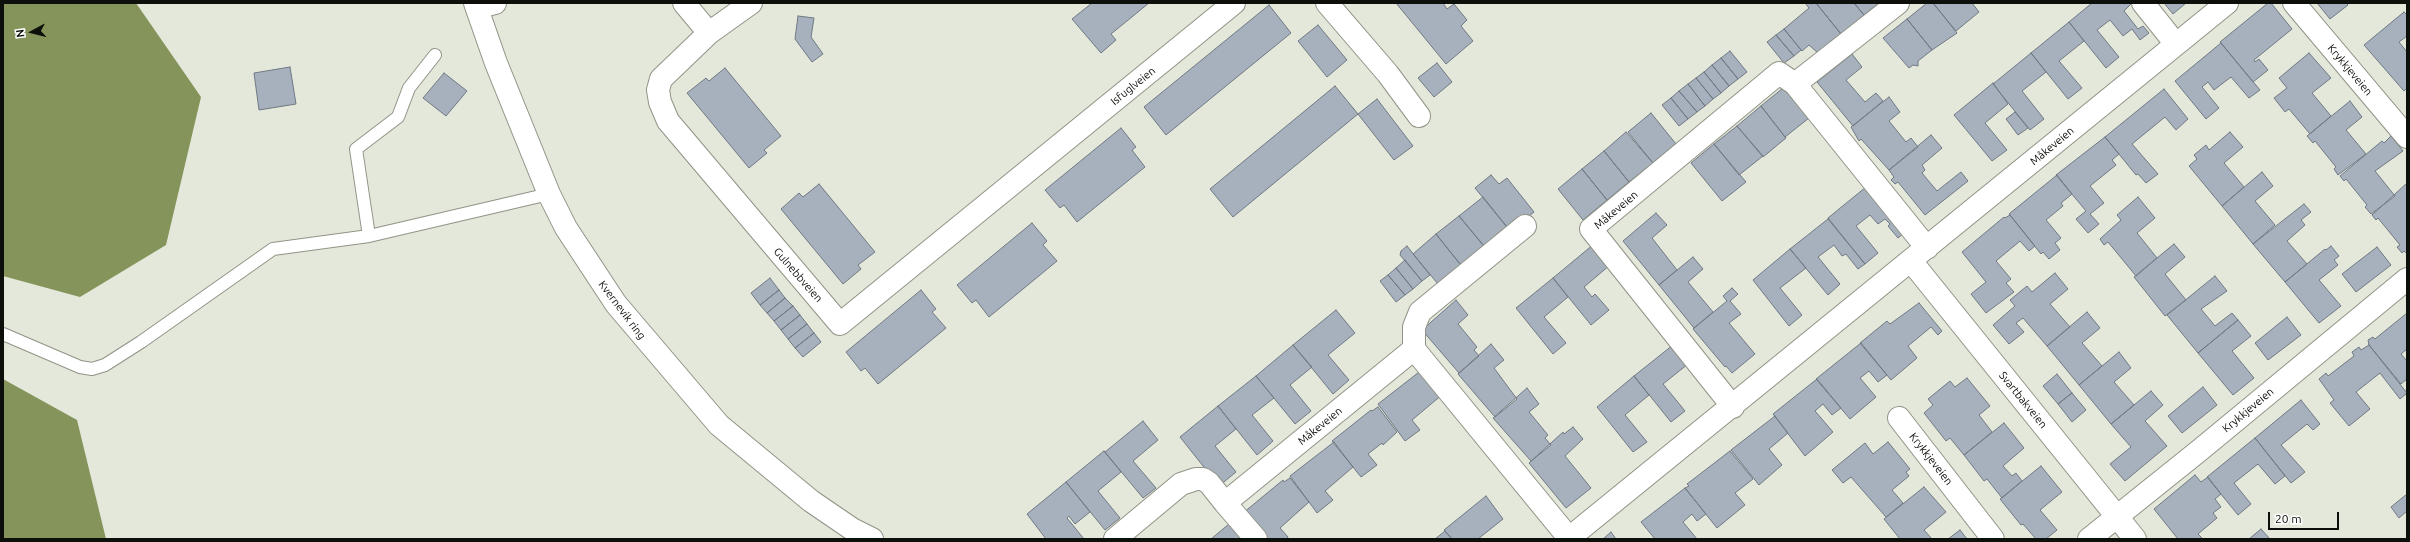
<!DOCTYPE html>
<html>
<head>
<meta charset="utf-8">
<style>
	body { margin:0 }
	#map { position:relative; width:2410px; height:542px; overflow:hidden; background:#e4e8da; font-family:Ubuntu,sans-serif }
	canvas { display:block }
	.frame { position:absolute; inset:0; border:4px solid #0d0f0a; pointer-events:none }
	.north { position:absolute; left:12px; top:12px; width:40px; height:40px; -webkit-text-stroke:3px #fff; paint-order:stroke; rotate:263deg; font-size:11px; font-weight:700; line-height:16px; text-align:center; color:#0d0f0a }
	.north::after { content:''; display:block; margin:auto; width:14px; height:18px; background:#0d0f0a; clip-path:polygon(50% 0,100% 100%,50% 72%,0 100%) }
	.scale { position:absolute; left:2268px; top:512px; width:71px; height:18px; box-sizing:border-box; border:2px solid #0d0f0a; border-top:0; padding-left:5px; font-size:12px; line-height:14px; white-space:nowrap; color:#0d0f0a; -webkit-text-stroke:3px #fff; paint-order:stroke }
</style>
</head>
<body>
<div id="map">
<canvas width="2410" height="542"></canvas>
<div class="frame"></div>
<div class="north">N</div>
<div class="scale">20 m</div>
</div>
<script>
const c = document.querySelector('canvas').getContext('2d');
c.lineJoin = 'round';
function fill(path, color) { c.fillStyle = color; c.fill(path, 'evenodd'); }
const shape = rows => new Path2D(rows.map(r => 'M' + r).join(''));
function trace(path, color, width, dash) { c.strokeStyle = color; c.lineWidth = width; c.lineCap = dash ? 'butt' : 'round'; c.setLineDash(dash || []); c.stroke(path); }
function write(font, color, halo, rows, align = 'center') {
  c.font = font + ' Ubuntu,sans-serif'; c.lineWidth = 3; c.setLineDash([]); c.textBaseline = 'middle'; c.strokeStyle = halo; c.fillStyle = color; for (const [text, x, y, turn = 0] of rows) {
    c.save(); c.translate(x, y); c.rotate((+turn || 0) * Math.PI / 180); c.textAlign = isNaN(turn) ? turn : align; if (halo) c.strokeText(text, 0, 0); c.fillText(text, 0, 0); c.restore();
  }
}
const water = shape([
	[3,3,136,3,201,97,166,245,80,297,3,276],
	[3,379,77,420,106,539,3,539]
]);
const building = shape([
	[1092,3,1149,3,1111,34,1116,40,1101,53,1072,19,1092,3],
	[1396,3,1443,3,1447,9,1454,4,1467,20,1461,26,1473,41,1446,64,1396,3],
	[1805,3,1816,3,1841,34,1818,53,1809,45,1802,51,1784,29,1809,8,1805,3],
	[1816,3,1854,3,1864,15,1841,34,1816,3],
	[1854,3,1879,3,1864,15,1854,3],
	[1927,3,1933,3,1957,33,1932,50,1907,19,1927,3],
	[1933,3,1972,3,1979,12,1956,31,1933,3],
	[2092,3,2132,3,2124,11,2138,29,2143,26,2149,33,2140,40,2132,29,2123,36,2110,20,2097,30,2119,57,2106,68,2069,22,2092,3],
	[2164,3,2186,3,2173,14,2164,3],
	[2268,3,2271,3,2292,29,2254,60,2255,62,2259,59,2268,70,2253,82,2220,42,2268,3],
	[2317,3,2346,3,2348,5,2330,19,2317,3],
	[1269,5,1291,33,1166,135,1144,107,1269,5],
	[2404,12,2407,15,2407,36,2399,42,2407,52,2407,88,2404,91,2364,45,2404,12],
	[798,16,814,18,811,37,823,54,812,62,795,39,798,16],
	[1907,19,1932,50,1918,61,1918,66,1913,65,1909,68,1883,38,1907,19],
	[2069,22,2084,41,2059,61,2082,88,2068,99,2031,53,2069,22],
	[1318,25,1347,60,1327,77,1298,41,1318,25],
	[1784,29,1801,50,1794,56,1776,35,1784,29],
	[1776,35,1794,56,1784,63,1767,42,1776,35],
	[2221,43,2260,90,2249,98,2231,77,2214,90,2208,82,2202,87,2219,108,2206,119,2175,81,2221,43],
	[1730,51,1747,72,1738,79,1721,58,1730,51],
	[2031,53,2046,72,2022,91,2044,119,2030,130,1993,84,2031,53],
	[2309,53,2331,78,2312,93,2331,116,2310,134,2289,109,2285,112,2274,98,2287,88,2279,78,2309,53],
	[1852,54,1862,67,1846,80,1865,102,1876,93,1883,101,1853,126,1817,82,1852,54],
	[1721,58,1738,79,1729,86,1712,65,1721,58],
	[1437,63,1452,82,1434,97,1418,78,1437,63],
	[1712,65,1729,86,1721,93,1704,72,1712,65],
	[290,67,296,104,259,110,254,73,290,67],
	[725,68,781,136,764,150,767,153,749,168,687,93,706,78,709,81,725,68],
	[1704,72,1721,93,1713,99,1696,78,1704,72],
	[444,73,467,91,446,116,423,98,444,73],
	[1696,78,1713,99,1705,106,1688,84,1696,78],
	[1993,83,2008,104,1985,123,2007,150,1992,161,1954,115,1993,83],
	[1688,84,1705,106,1697,112,1679,91,1688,84],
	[1335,86,1358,114,1233,217,1210,189,1335,86],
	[1783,88,1809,118,1785,137,1761,106,1783,88],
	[2164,89,2188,119,2176,130,2165,117,2132,144,2158,174,2146,183,2138,174,2136,175,2105,137,2164,89],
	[1679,91,1697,112,1688,119,1671,98,1679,91],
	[1889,97,1900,112,1889,121,1906,142,1911,138,1918,147,1889,170,1861,139,1859,141,1851,127,1889,97],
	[1671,98,1688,119,1679,126,1662,105,1671,98],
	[1377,99,1413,146,1394,160,1358,114,1377,99],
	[2350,101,2362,117,2346,130,2366,154,2338,175,2334,169,2336,167,2315,141,2313,143,2307,136,2350,101],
	[1761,106,1786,138,1763,157,1737,126,1761,106],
	[2015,112,2028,128,2018,135,2006,119,2015,112],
	[1651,113,1676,144,1653,163,1628,132,1651,113],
	[1737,126,1763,156,1739,175,1714,144,1737,126],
	[1121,128,1136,147,1132,150,1145,167,1077,222,1064,205,1060,208,1045,190,1121,128],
	[1626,132,1653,163,1629,182,1604,151,1626,132],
	[2230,132,2243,147,2224,163,2244,187,2222,206,2189,166,2197,159,2194,155,2206,145,2209,150,2230,132],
	[1931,135,1942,148,1922,165,1925,170,1922,173,1937,191,1961,172,1968,181,1925,215,1898,182,1895,184,1891,180,1894,177,1889,170,1931,135],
	[2391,136,2403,151,2375,171,2395,196,2371,214,2365,207,2367,205,2346,179,2344,181,2340,176,2382,141,2384,143,2391,136],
	[2105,137,2119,154,2112,160,2116,165,2090,186,2104,203,2090,214,2099,224,2088,233,2076,219,2086,211,2056,175,2105,137],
	[1714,144,1746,182,1722,201,1691,163,1714,144],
	[1604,151,1629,182,1607,200,1582,169,1604,151],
	[1582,169,1607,200,1583,220,1558,189,1582,169],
	[2262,172,2273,186,2255,201,2275,225,2253,244,2222,206,2262,172],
	[1491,175,1499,184,1507,178,1534,212,1510,231,1475,188,1491,175],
	[2057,175,2072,194,2061,203,2063,206,2046,220,2061,238,2055,243,2060,250,2049,259,2043,252,2041,254,2009,214,2057,175],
	[2407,183,2407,254,2404,251,2402,253,2397,247,2400,245,2378,218,2376,220,2372,215,2407,183],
	[819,184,875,252,858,265,861,269,843,284,781,209,799,193,803,197,819,184],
	[1866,187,1904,233,1898,238,1888,226,1890,224,1885,219,1878,224,1870,215,1856,226,1878,253,1865,264,1828,218,1866,187],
	[1483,197,1508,228,1485,247,1459,216,1483,197],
	[2138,197,2155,218,2137,233,2157,258,2136,276,2108,242,2104,245,2100,239,2121,220,2117,215,2138,197],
	[2304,204,2311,212,2301,220,2305,225,2287,241,2307,264,2285,282,2253,244,2304,204],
	[1656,213,1667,225,1652,238,1677,270,1659,285,1623,241,1656,213],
	[2010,215,2035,246,2029,251,2020,241,1996,261,2011,279,2006,283,2014,292,1986,313,1971,294,1986,282,1962,252,2004,217,2005,218,2010,215],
	[1459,216,1487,250,1463,268,1436,234,1459,216],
	[1828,219,1865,264,1858,269,1846,254,1842,256,1834,245,1818,257,1840,284,1828,295,1790,249,1828,219],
	[1032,223,1047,241,1043,245,1057,261,989,317,976,300,972,303,957,285,1032,223],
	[1436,234,1461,265,1438,284,1413,254,1436,234],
	[1594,244,1610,265,1584,287,1592,297,1595,294,1609,310,1591,325,1553,278,1594,244],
	[2174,244,2185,257,2165,274,2186,300,2165,316,2134,277,2174,244],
	[1407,246,1430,275,1422,281,1400,255,1401,251,1407,246],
	[2331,246,2339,256,2334,260,2338,265,2319,280,2341,306,2319,323,2285,282,2325,249,2326,250,2331,246],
	[2377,247,2391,265,2356,292,2342,274,2377,247],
	[1790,249,1806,268,1780,288,1802,315,1789,326,1753,280,1790,249],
	[1693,257,1703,269,1688,282,1713,312,1694,328,1659,285,1693,257],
	[1405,260,1422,281,1413,289,1396,268,1405,260],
	[1396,268,1413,289,1405,295,1388,275,1396,268],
	[2055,273,2068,289,2050,304,2070,327,2047,346,2023,318,2016,323,2024,332,2009,344,1993,325,2015,306,2010,300,2027,286,2032,292,2055,273],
	[1388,275,1405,295,1396,302,1380,281,1388,275],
	[2215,276,2227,291,2201,309,2215,326,2232,313,2238,320,2198,353,2167,315,2215,276],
	[770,278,779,290,760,305,751,293,770,278],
	[1553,278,1568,297,1544,317,1566,343,1553,354,1516,308,1553,278],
	[1732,288,1738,294,1730,301,1741,314,1729,323,1755,354,1732,373,1726,366,1725,367,1693,329,1727,301,1723,296,1732,288],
	[779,290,785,298,767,313,760,305,779,290],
	[921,290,936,309,932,312,946,328,878,384,865,368,861,371,846,352,921,290],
	[785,298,793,306,774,321,767,313,785,298],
	[1456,300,1468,315,1458,324,1477,347,1474,350,1479,356,1459,373,1422,330,1456,300],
	[1919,303,1942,331,1938,335,1931,327,1908,346,1917,358,1891,380,1860,343,1887,321,1890,324,1919,303],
	[793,306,800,315,781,330,774,321,793,306],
	[1336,310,1355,333,1328,355,1349,380,1333,394,1293,345,1336,310],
	[2087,312,2100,328,2082,343,2102,366,2079,385,2047,346,2087,312],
	[2407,313,2407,349,2401,354,2407,361,2407,379,2401,384,2369,345,2368,340,2373,337,2375,339,2407,313],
	[800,315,807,324,788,339,781,330,800,315],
	[2287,317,2301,335,2268,360,2255,343,2287,317],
	[2238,320,2251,336,2232,351,2254,378,2233,395,2198,353,2238,320],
	[807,324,814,333,795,348,788,339,807,324],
	[814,333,821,342,803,357,795,348,814,333],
	[1861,343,1887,375,1878,382,1869,371,1860,378,1876,397,1850,419,1816,379,1861,343],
	[1491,344,1504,360,1494,368,1517,399,1495,417,1458,374,1491,344],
	[1293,345,1312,367,1290,385,1311,411,1295,424,1256,376,1293,345],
	[1673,345,1688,364,1663,384,1685,411,1671,422,1634,376,1673,345],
	[2369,345,2407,393,2400,399,2380,373,2356,392,2370,409,2349,426,2330,403,2334,400,2319,379,2326,373,2328,376,2354,356,2352,352,2359,347,2361,350,2369,345],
	[2119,352,2131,368,2114,382,2134,405,2111,424,2079,385,2119,352],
	[1423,369,1443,394,1412,420,1420,430,1405,441,1378,404,1423,369],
	[2057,374,2072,393,2058,404,2043,386,2057,374],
	[1256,376,1274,398,1252,415,1273,441,1257,455,1218,406,1256,376],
	[1634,376,1649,395,1625,415,1647,442,1633,452,1597,407,1634,376],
	[1967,378,1990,406,1979,415,1992,432,1964,455,1950,438,1946,441,1924,413,1933,405,1928,399,1950,381,1955,387,1967,378],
	[1817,379,1841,408,1832,415,1823,404,1815,411,1833,432,1805,456,1773,414,1817,379],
	[2203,387,2217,405,2182,433,2168,416,2203,387],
	[1527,388,1539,404,1529,412,1548,435,1545,438,1551,445,1531,461,1493,418,1527,388],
	[2151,391,2163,405,2145,421,2167,446,2125,481,2110,464,2131,447,2111,424,2151,391],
	[2072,393,2086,410,2072,422,2058,404,2072,393],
	[2301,400,2320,424,2313,430,2307,424,2281,445,2305,472,2291,483,2255,438,2301,400],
	[1218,406,1236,429,1215,446,1236,472,1219,486,1180,437,1218,406],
	[1378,407,1397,432,1383,445,1382,443,1368,454,1377,465,1361,477,1332,441,1371,410,1372,411,1378,407],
	[1775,416,1788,433,1769,449,1782,465,1759,485,1731,450,1775,416],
	[1143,421,1158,440,1133,461,1156,488,1143,498,1105,452,1143,421],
	[2004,423,2024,448,2003,466,2012,476,2016,473,2022,481,2002,498,1987,479,1984,481,1964,455,2004,423],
	[1573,427,1583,439,1565,456,1591,488,1566,508,1529,463,1563,432,1564,434,1573,427],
	[2255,438,2285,476,2275,484,2258,464,2234,483,2251,504,2238,515,2207,477,2255,438],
	[1334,442,1353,467,1325,491,1333,500,1317,513,1290,476,1334,442],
	[1888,442,1910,469,1906,472,1909,476,1892,490,1903,503,1886,517,1851,477,1843,483,1832,470,1865,443,1873,454,1888,442],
	[1104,451,1121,472,1098,491,1120,518,1105,530,1066,482,1104,451],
	[1730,451,1753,479,1735,493,1745,505,1717,528,1685,488,1689,486,1687,484,1730,451],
	[2041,466,2062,492,2040,510,2057,530,2046,539,2036,539,2023,524,2021,525,2000,499,2041,466],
	[2195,475,2201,482,2208,477,2221,494,2215,499,2221,507,2213,513,2217,518,2198,534,2203,539,2178,539,2154,509,2195,475],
	[1290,478,1309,502,1280,528,1288,537,1287,539,1264,539,1243,513,1283,480,1284,482,1290,478],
	[1066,482,1090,512,1075,524,1069,516,1067,518,1084,539,1046,539,1027,514,1066,482],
	[1924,487,1946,512,1924,530,1932,539,1900,539,1884,519,1924,487],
	[1685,488,1706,514,1697,521,1692,514,1683,522,1697,539,1655,539,1641,522,1685,488],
	[2407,494,2407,511,2399,518,2391,507,2407,494],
	[1486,496,1503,519,1478,539,1452,539,1444,530,1486,496],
	[1229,524,1242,539,1211,539,1229,524],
	[2261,529,2270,539,2249,539,2261,529],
	[1960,530,1967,539,1948,539,1960,530],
	[1445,531,1452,539,1435,539,1445,531],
	[1611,532,1616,539,1603,539,1611,532]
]);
const service = shape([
	[369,236,356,149,398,117,409,88,435,55],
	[3,334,80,367,92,369,105,365,141,342,273,249,369,236,549,194]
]);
const minor = shape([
	[684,3,709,33],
	[751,3,709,33,661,79,658,90,660,102,668,121,840,324,1234,3],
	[1327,3,1388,74,1419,116],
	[2143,3,2175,43],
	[2294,3,2407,137],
	[477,8,495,3],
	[1795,84,1898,3],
	[1911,261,2135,539],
	[1414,349,1414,327,1420,312,1525,226],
	[1733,407,1591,229,1779,73,1795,84,1927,248],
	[1899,418,1993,539],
	[1115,539,1181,484,1196,479,1203,479,1209,483,1225,503],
	[1256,539,1225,503,1414,349,1569,538],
	[1568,539,2227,3],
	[2089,539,2200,450,2407,279]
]);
const secondary = shape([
	[475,3,496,63,549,194,566,228,616,304,719,425,811,501,852,529,872,539]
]);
const streetNames = [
	["Krykkjeveien",2350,70,50],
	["Isfuglveien",1133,86,-39],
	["Måkeveien",2052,146,-40],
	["Måkeveien",1616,210,-40],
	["Gulnebbveien",798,275,49],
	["Kvernevik ring",622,310,53],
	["Svartbakveien",2023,400,51],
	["Krykkjeveien",2248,410,-40],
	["Måkeveien",1320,426,-39],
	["Krykkjeveien",1931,459,52]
];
fill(water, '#84945a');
fill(building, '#a7b1bd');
trace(building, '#6f7883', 1);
trace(service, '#909487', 14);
trace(minor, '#909487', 24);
trace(secondary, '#909487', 24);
trace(service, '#fff', 12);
trace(minor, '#fff', 22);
trace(secondary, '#fff', 22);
write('11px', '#0d0f0a', '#fff', streetNames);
</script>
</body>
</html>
